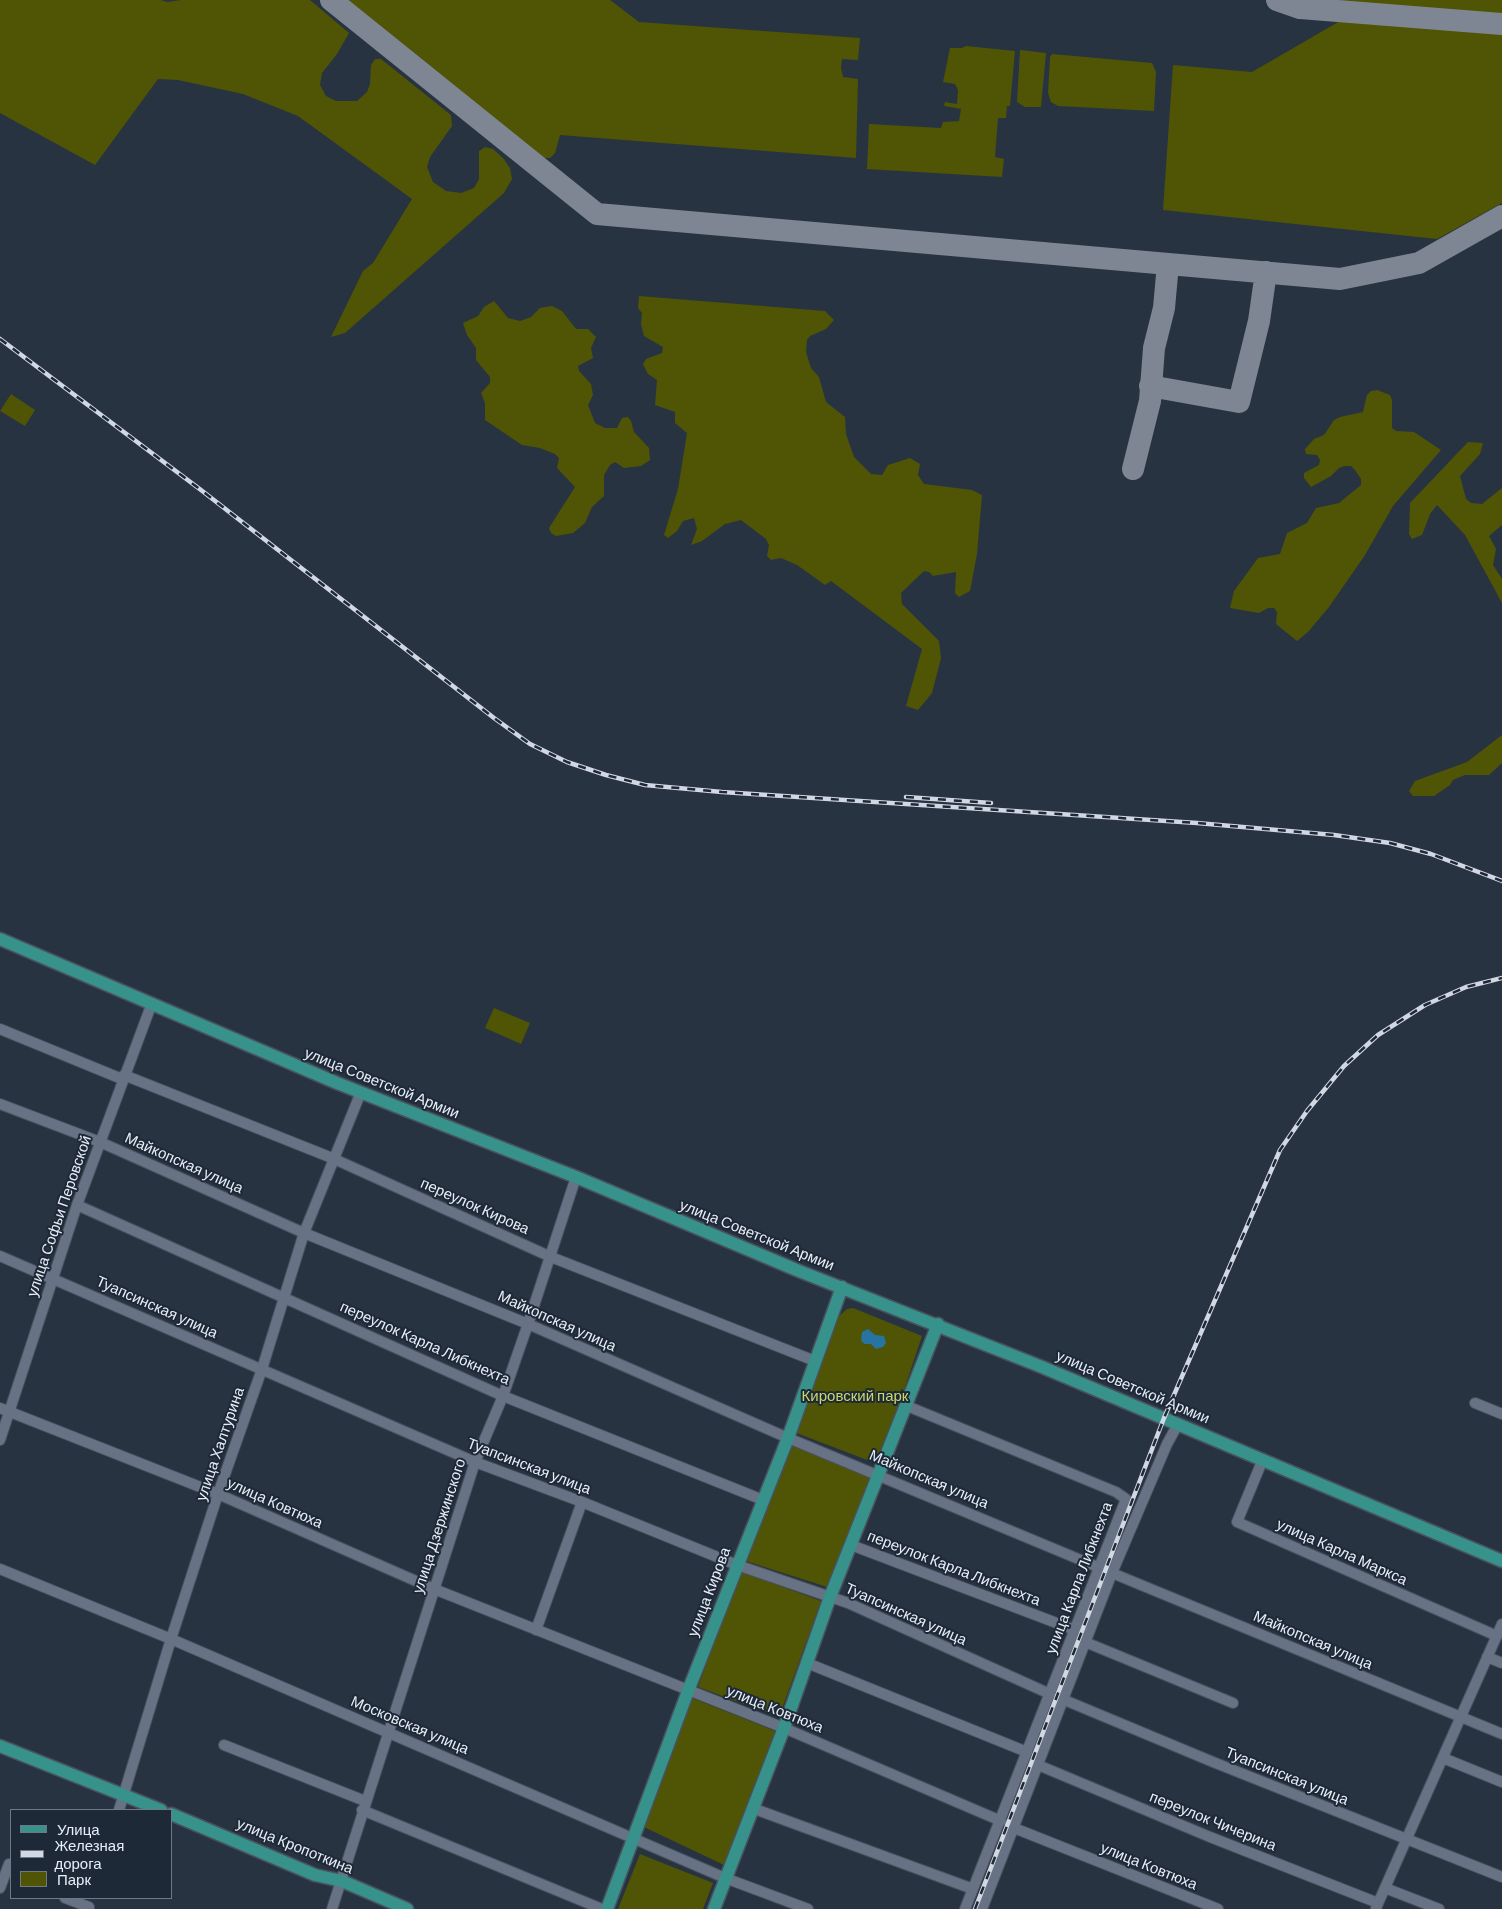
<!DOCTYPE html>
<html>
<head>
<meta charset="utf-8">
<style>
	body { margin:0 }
	#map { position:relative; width:1502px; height:1909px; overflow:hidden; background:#283341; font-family:Barlow,sans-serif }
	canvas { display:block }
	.legend { position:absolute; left:10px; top:1809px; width:162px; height:90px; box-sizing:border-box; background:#1e2937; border:1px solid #6f7884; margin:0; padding:6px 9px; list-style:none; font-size:15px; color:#e8eef8 }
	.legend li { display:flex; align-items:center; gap:10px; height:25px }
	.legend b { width:25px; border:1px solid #6f7884 }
</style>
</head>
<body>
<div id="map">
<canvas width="1502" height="1909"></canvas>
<ul class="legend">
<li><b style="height:6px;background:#36928a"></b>Улица</li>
<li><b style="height:6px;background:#d2d8e3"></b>Железная дорога</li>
<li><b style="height:14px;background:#4f5504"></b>Парк</li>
</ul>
</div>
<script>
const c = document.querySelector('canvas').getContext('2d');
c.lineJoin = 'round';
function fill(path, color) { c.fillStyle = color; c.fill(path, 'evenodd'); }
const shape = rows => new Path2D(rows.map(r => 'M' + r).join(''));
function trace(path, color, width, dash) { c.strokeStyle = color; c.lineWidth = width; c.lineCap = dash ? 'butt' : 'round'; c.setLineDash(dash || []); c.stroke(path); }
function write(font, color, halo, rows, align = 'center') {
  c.font = font + ' Barlow,sans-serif'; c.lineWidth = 4; c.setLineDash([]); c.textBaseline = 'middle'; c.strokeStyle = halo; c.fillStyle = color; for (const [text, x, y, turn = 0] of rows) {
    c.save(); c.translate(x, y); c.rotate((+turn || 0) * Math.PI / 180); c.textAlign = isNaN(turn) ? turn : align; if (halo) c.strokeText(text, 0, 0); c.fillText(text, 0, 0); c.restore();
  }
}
const green = shape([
	[0,0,161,0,167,2,181,0,310,0,349,33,337,54,322,73,320,85,326,96,336,101,357,101,367,92,370,84,371,65,375,59,381,59,451,115,452,126,430,157,427,167,433,182,446,191,461,193,474,188,479,179,479,151,485,147,493,149,503,158,510,168,512,179,504,193,345,333,331,337,363,271,373,263,412,199,298,116,243,94,178,80,158,79,95,165,0,113],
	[344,0,610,0,639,22,860,38,858,60,842,59,841,68,843,77,858,79,856,158,560,135,555,153,550,158,543,158],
	[1336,0,1502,0,1502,15,1336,2],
	[1340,21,1502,34,1502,203,1437,239,1163,210,1173,65,1252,72],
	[966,46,1015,51,1010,106,1007,106,1006,118,998,118,995,157,1004,159,1002,177,867,169,869,124,941,128,943,122,959,121,961,109,944,106,945,102,957,104,958,90,955,84,943,82,950,48,962,48],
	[1020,50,1046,53,1041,107,1025,107,1017,102],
	[1052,54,1152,63,1156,72,1154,111,1058,106,1051,102,1048,93,1050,57],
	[639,296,825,311,834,320,826,329,810,336,807,340,806,352,811,368,819,377,826,402,845,417,846,434,854,457,871,474,882,475,888,465,910,458,920,464,918,475,924,484,972,490,982,495,977,554,970,591,959,597,955,593,956,572,933,576,929,572,924,571,901,593,902,604,939,641,941,658,932,693,918,710,906,706,922,649,831,581,825,585,797,565,781,558,771,560,767,556,769,545,766,539,741,520,725,524,702,541,691,545,697,529,694,518,683,521,677,531,668,538,664,535,678,489,687,433,675,423,675,412,655,405,657,380,648,374,643,364,646,359,662,353,663,347,644,336,641,324,642,313,638,308],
	[494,301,508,318,520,321,531,317,540,308,552,306,562,311,576,329,588,329,596,337,591,348,593,358,578,366,579,371,591,384,593,395,588,405,595,423,605,428,617,428,622,418,628,417,631,421,634,432,649,448,650,460,641,466,624,468,615,462,610,465,604,475,604,496,592,507,585,523,573,533,556,536,551,533,549,528,575,487,557,468,559,458,555,454,540,448,522,445,485,420,485,403,481,393,490,383,490,377,476,360,476,348,467,335,463,323,478,316,484,307],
	[1377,390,1390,395,1392,400,1392,428,1396,431,1414,432,1441,450,1393,506,1365,555,1329,607,1308,632,1297,641,1276,624,1277,612,1274,608,1268,608,1259,613,1230,608,1234,591,1258,558,1280,554,1287,533,1307,523,1316,508,1339,503,1361,485,1361,479,1355,470,1351,466,1344,466,1339,468,1331,476,1311,487,1304,478,1304,473,1319,465,1320,460,1317,455,1306,454,1305,449,1314,439,1324,435,1334,420,1340,417,1363,412,1367,395,1371,391],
	[11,394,35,410,25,426,0,411],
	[1468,442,1483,443,1480,454,1460,476,1466,499,1471,503,1482,504,1502,488,1502,525,1489,536,1496,549,1493,565,1502,579,1502,603,1465,535,1437,505,1430,514,1422,535,1412,539,1409,534,1410,503],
	[1502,735,1502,763,1489,775,1465,775,1453,780,1450,785,1434,796,1413,796,1409,791,1415,781,1467,762],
	[494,1008,530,1023,521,1044,485,1028],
	[853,1308,922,1336,904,1390,901,1389,897,1409,875,1463,794,1432,838,1317,847,1309],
	[791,1445,870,1477,827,1587,746,1561],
	[740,1571,821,1601,779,1717,698,1687],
	[692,1698,775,1731,724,1865,644,1827],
	[640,1854,713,1883,703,1909,618,1909]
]);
const water = shape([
	[868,1329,875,1335,884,1336,886,1343,883,1347,876,1349,871,1344,865,1344,861,1341,862,1332]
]);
const taxiway = shape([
	[331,0,597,214,1340,279,1419,263,1502,216],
	[1277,0,1300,8,1502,24],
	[1150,386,1239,402,1259,321,1266,272],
	[1133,469,1150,401,1154,348,1164,308,1168,264]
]);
const minor = shape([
	[0,1029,122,1079],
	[124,1075,332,1158,551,1257,815,1361],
	[0,1104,100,1142,304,1233,528,1324,788,1438,1100,1568],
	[77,1205,503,1396,763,1500],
	[0,1256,475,1462,582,1502,737,1565,848,1603,1050,1694],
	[1475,1403,1502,1414],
	[907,1406,1116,1492,1126,1499,965,1909],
	[0,1408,218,1494,434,1589,784,1728,1001,1821],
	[0,1440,77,1205,152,1003],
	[1263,1459,1237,1522,1497,1636],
	[851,1545,1075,1630],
	[0,1569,171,1639,725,1878,808,1909],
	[1112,1573,1502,1734],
	[536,1630,582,1502],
	[1085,1642,1233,1703],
	[1487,1657,1502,1663],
	[807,1663,1027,1752],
	[1062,1699,1213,1762,1502,1877],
	[224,1745,365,1801],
	[1443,1758,1502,1782],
	[1038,1765,1210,1837,1378,1903],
	[752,1808,973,1889],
	[119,1810,171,1639,218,1494,262,1369,304,1233,361,1092],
	[362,1810,602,1909],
	[1014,1828,1218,1909],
	[0,1888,9,1864],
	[1385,1888,1439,1909],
	[65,1898,89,1907],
	[1376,1908,1502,1624],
	[332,1909,475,1462,503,1396,528,1324,576,1177],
	[982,1909,1112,1573,1167,1444,1178,1424]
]);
const major = shape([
	[0,939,337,1083,576,1177,799,1271,1042,1367,1502,1561],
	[0,1746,161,1810],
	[171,1814,315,1875,342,1881,407,1909],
	[607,1909,688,1691,788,1438,842,1287],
	[714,1909,784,1728,830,1597,938,1324]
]);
const rail = shape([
	[0,339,201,490,494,718,530,744,567,762,606,775,645,785,722,792,1197,823,1334,835,1390,843,1431,854,1502,881],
	[906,797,991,803],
	[975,1909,1164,1418,1280,1150,1307,1111,1344,1066,1378,1035,1425,1005,1466,987,1502,978]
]);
const streetNames = [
	["улица Советской Армии",382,1083,22],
	["Майкопская улица",184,1163,24],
	["переулок Кирова",475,1206,24],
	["улица Софьи Перовской",59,1216,-71],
	["улица Советской Армии",757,1235,22],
	["Туапсинская улица",157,1307,24],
	["Майкопская улица",557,1321,24],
	["переулок Карла Либкнехта",425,1343,24],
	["улица Советской Армии",1133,1387,23],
	["улица Халтурина",220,1444,-71],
	["Туапсинская улица",529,1466,21],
	["Майкопская улица",929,1479,23],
	["улица Ковтюха",275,1503,24],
	["улица Дзержинского",439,1526,-72],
	["улица Карла Маркса",1342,1552,24],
	["переулок Карла Либкнехта",954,1568,21],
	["улица Карла Либкнехта",1079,1578,-69],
	["улица Кирова",709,1592,-69],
	["Туапсинская улица",906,1614,24],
	["Майкопская улица",1313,1640,23],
	["улица Ковтюха",775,1709,22],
	["Московская улица",410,1725,23],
	["Туапсинская улица",1287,1776,22],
	["переулок Чичерина",1213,1821,22],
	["улица Кропоткина",295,1846,22],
	["улица Ковтюха",1149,1866,22]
];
const parkNames = [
	["Кировский парк",855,1396]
];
fill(green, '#4f5504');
fill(water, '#2774a2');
trace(taxiway, '#7d8692', 22);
trace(minor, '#49515e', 12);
trace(major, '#49515e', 15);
trace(minor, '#677384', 10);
trace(major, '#36928a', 12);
trace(rail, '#d2d8e3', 4.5);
trace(rail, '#1e2937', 2.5, [8]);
write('15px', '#e8eef8', '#1e2937', streetNames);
write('15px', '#cbd76b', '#1e2937', parkNames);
</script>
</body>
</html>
